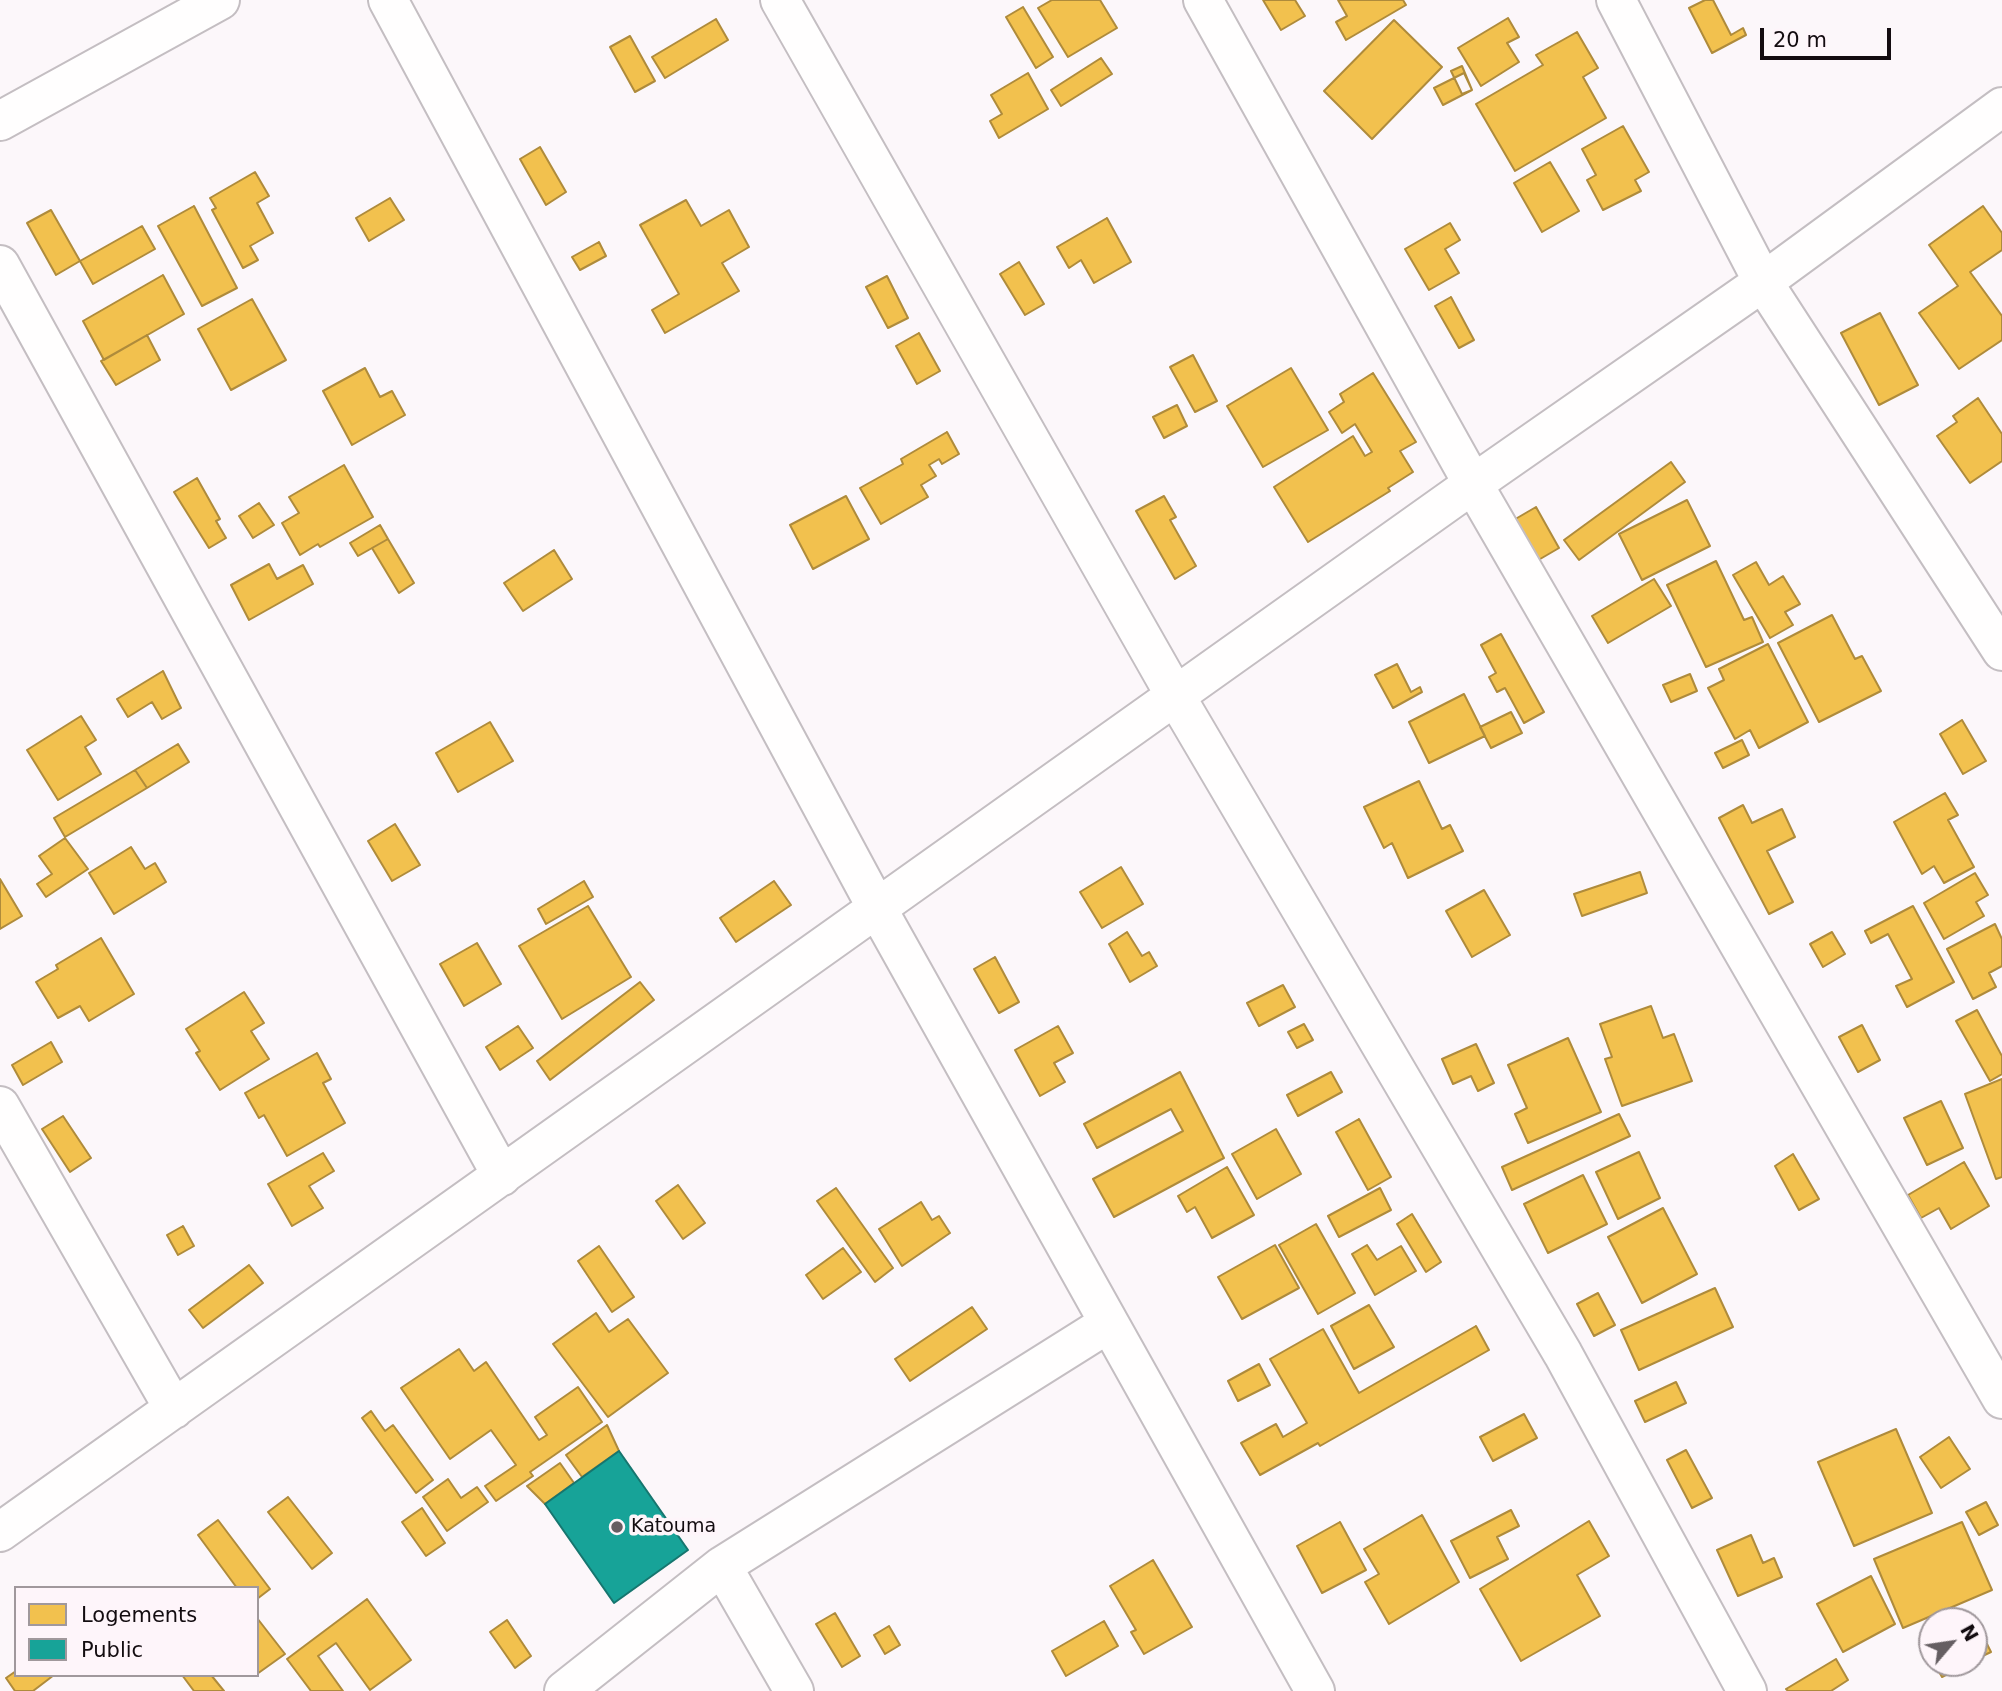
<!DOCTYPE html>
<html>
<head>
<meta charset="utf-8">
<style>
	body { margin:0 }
	#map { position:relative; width:2002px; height:1691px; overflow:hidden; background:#fcf7fa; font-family:"DejaVu Sans",sans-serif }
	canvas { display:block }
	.legend { position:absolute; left:14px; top:1586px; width:245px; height:91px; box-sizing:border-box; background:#fef5fa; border:2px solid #a0989c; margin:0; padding:9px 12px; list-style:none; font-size:21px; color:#130c10 }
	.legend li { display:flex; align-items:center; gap:14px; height:35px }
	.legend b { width:35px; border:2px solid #a0989c }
	.north { position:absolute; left:1918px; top:1607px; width:70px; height:70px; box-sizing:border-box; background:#fef5fa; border:2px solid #a0989c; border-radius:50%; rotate:61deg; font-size:19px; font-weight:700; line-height:28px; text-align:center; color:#130c10 }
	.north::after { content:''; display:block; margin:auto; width:24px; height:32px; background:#655e62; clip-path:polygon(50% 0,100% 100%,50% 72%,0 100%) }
	.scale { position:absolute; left:1760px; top:28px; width:131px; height:32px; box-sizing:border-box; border:4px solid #130c10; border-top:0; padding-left:9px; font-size:21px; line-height:24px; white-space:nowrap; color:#130c10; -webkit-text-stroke:5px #fef5fa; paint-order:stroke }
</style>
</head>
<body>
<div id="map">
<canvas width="2002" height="1691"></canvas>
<ul class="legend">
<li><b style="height:19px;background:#f2c14e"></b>Logements</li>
<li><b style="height:19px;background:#17a398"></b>Public</li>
</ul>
<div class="north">N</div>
<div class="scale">20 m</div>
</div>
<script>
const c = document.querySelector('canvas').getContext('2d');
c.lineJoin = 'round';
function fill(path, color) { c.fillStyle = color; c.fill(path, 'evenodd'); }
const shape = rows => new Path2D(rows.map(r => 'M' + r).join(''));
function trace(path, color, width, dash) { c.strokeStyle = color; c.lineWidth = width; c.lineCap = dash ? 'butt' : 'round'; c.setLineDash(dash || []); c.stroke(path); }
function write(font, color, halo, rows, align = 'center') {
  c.font = font + ' "DejaVu Sans",sans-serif'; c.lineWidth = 7; c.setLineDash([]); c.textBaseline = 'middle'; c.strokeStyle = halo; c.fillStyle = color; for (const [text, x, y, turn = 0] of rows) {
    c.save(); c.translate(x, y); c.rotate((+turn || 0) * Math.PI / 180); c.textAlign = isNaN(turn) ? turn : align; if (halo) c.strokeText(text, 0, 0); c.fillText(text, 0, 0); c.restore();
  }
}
const homes = shape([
	[1052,0,1100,0,1117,28,1068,57,1038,8,1052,0],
	[1263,0,1295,0,1305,16,1281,30,1263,0],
	[1338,0,1403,0,1406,5,1346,40,1336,22,1347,16,1338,0],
	[1705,0,1713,0,1731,35,1743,28,1746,35,1712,53,1689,8,1705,0],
	[1023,7,1053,57,1036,68,1006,17,1023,7],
	[1508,18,1519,37,1507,43,1519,62,1481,86,1458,48,1508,18],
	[716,19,728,40,665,78,652,57,716,19],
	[1394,20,1442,67,1372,139,1324,91,1394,20],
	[1577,32,1598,68,1583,77,1606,118,1515,171,1476,104,1543,65,1536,55,1577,32],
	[630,36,655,81,635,92,610,47,630,36],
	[1101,58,1112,74,1061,106,1051,90,1101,58],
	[1462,66,1472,90,1462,94,1451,71,1462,66],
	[1028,73,1048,109,999,138,990,121,1002,114,991,95,1028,73],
	[1464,73,1472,90,1443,105,1434,88,1464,73],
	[1623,126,1649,172,1635,180,1641,191,1603,210,1587,180,1596,175,1582,149,1623,126],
	[540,147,566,192,546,205,520,159,540,147],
	[1550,162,1579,211,1542,232,1514,183,1550,162],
	[255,172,269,196,257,203,273,233,250,246,258,260,243,268,212,210,216,208,210,198,255,172],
	[390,198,404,220,369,241,356,218,390,198],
	[686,200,701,226,729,210,749,247,722,263,739,291,665,333,652,310,679,294,640,225,686,200],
	[194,206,237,288,202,306,158,226,194,206],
	[1983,206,2002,233,2002,250,1970,272,2002,316,2002,340,1959,369,1919,313,1958,286,1929,245,1983,206],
	[51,210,80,261,56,275,27,223,51,210],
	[1107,218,1131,262,1094,283,1081,260,1069,268,1057,247,1107,218],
	[1450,223,1460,240,1445,249,1459,273,1429,290,1405,249,1450,223],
	[142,226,155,249,93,284,80,261,142,226],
	[599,242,606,256,580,270,572,257,599,242],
	[1019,262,1044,304,1025,315,1000,274,1019,262],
	[163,275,184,314,104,360,83,321,163,275],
	[887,276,908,318,888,328,866,287,887,276],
	[1451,297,1474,340,1459,348,1435,306,1451,297],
	[252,299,286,360,231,390,198,329,252,299],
	[1880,313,1918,385,1879,405,1841,333,1880,313],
	[919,333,940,371,917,384,896,346,919,333],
	[147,335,160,360,116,385,101,361,147,335],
	[1193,355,1217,401,1195,412,1170,367,1193,355],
	[365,368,380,397,392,391,405,415,352,445,323,391,365,368],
	[1291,368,1328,430,1263,467,1227,406,1291,368],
	[1373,373,1416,442,1400,451,1413,472,1388,488,1390,491,1308,542,1274,487,1353,436,1365,456,1372,452,1355,424,1342,433,1329,412,1344,402,1340,394,1373,373],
	[1978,398,2002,434,2002,461,1970,483,1937,436,1957,422,1953,416,1978,398],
	[1177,405,1187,426,1164,438,1153,417,1177,405],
	[947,432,959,454,942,464,939,459,929,465,936,476,921,485,928,497,881,524,860,488,903,464,901,459,947,432],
	[1671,462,1685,482,1579,560,1564,540,1671,462],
	[344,465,373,517,320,547,318,544,300,555,282,523,299,513,289,497,344,465],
	[197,478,220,519,216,521,226,538,209,548,174,492,197,478],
	[846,496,869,539,813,569,790,525,846,496],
	[1164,496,1176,517,1170,520,1196,566,1175,579,1136,511,1164,496],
	[1687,500,1710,546,1642,580,1619,534,1687,500],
	[259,503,274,525,253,538,239,516,259,503],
	[1536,507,1559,548,1535,562,1512,521,1536,507],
	[380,525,388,539,358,556,350,543,380,525],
	[388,539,414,583,399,593,372,548,388,539],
	[554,550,572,579,523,611,504,583,554,550],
	[1716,561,1744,620,1752,617,1763,642,1706,667,1667,585,1716,561],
	[1756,562,1769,585,1783,576,1800,604,1785,612,1793,625,1770,638,1733,575,1756,562],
	[269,564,277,579,303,565,313,584,249,620,231,585,269,564],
	[1654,579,1671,606,1608,643,1592,616,1654,579],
	[1832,615,1855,659,1862,656,1881,691,1819,722,1778,643,1832,615],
	[1501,634,1544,712,1524,723,1505,688,1497,692,1489,677,1496,673,1481,645,1501,634],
	[1768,644,1808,722,1759,748,1750,730,1735,739,1708,688,1724,680,1719,669,1768,644],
	[1397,664,1411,692,1420,687,1422,692,1393,708,1375,675,1397,664],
	[163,671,181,708,162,719,152,702,128,717,117,699,163,671],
	[1690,674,1697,691,1671,702,1663,685,1690,674],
	[1464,694,1485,736,1429,763,1409,722,1464,694],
	[1511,712,1522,733,1491,748,1480,727,1511,712],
	[81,716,96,740,85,747,101,774,58,800,27,750,81,716],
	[1962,720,1986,761,1963,774,1940,734,1962,720],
	[490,722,513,761,458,792,436,753,490,722],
	[1742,740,1749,755,1723,768,1715,753,1742,740],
	[178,744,189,762,147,788,135,770,178,744],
	[135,770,147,788,65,837,54,818,135,770],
	[1419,781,1442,829,1450,825,1463,851,1408,878,1392,843,1384,848,1364,807,1419,781],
	[1945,793,1958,815,1948,820,1974,867,1944,883,1934,866,1922,874,1894,822,1945,793],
	[1743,805,1752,823,1782,809,1795,837,1767,851,1793,902,1769,914,1719,818,1743,805],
	[395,824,420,865,392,881,368,841,395,824],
	[65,838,88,869,46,897,37,884,52,874,39,856,65,838],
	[131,847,145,869,155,863,166,882,114,914,89,873,131,847],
	[1121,867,1143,904,1102,928,1080,892,1121,867],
	[1640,872,1647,893,1582,916,1574,894,1640,872],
	[1975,873,1988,895,1976,902,1984,916,1944,939,1924,903,1975,873],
	[0,879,22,916,0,929,0,879],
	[584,881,593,897,546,924,538,909,584,881],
	[774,881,791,905,736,942,720,918,774,881],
	[1484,890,1510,935,1472,957,1446,911,1484,890],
	[588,906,631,977,562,1019,519,946,588,906],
	[1913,906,1954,982,1907,1007,1896,986,1912,979,1888,934,1871,943,1865,931,1913,906],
	[1995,924,2002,939,2002,966,1989,973,1996,987,1973,999,1947,949,1995,924],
	[1127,932,1142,956,1149,952,1157,966,1130,982,1109,944,1127,932],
	[1832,932,1845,954,1823,967,1810,944,1832,932],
	[101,938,134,994,89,1021,80,1006,58,1018,36,982,58,969,56,965,101,938],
	[477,943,501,984,464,1006,440,964,477,943],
	[995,957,1019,1002,999,1013,974,969,995,957],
	[640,982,654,1000,550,1080,537,1061,640,982],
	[1283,985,1295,1007,1259,1026,1247,1003,1283,985],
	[244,992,264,1023,251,1031,269,1059,220,1090,196,1053,200,1051,186,1029,244,992],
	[1651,1006,1663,1038,1674,1034,1692,1081,1622,1106,1605,1059,1612,1057,1600,1024,1651,1006],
	[1977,1010,2002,1056,2002,1074,1990,1081,1956,1021,1977,1010],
	[1304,1024,1313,1040,1297,1048,1288,1032,1304,1024],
	[1862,1025,1880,1060,1858,1072,1839,1037,1862,1025],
	[518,1026,533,1048,500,1070,486,1047,518,1026],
	[1058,1026,1073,1053,1054,1063,1065,1082,1040,1096,1015,1050,1058,1026],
	[1568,1038,1601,1112,1528,1143,1515,1114,1527,1108,1508,1065,1568,1038],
	[51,1042,62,1062,23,1085,12,1065,51,1042],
	[1476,1044,1494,1083,1478,1091,1471,1076,1453,1084,1442,1059,1476,1044],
	[317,1053,331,1079,323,1083,345,1123,287,1156,264,1115,259,1118,245,1093,317,1053],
	[1180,1072,1224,1158,1114,1217,1093,1179,1183,1131,1171,1109,1097,1148,1084,1124,1180,1072],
	[1331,1072,1342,1092,1298,1116,1287,1095,1331,1072],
	[2002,1079,2002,1177,1996,1179,1965,1094,2002,1079],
	[1941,1101,1963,1148,1927,1165,1904,1118,1941,1101],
	[1619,1114,1630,1136,1512,1190,1502,1167,1619,1114],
	[63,1116,91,1158,70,1172,42,1129,63,1116],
	[1359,1119,1391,1177,1368,1190,1336,1132,1359,1119],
	[1276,1129,1301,1174,1257,1199,1232,1154,1276,1129],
	[1639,1152,1660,1198,1618,1219,1596,1172,1639,1152],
	[323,1153,334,1171,309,1186,323,1208,292,1226,268,1184,323,1153],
	[1793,1154,1819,1199,1799,1210,1775,1166,1793,1154],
	[1964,1162,1989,1206,1951,1229,1939,1208,1921,1218,1908,1195,1964,1162],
	[1227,1167,1254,1215,1212,1238,1195,1207,1187,1212,1178,1196,1227,1167],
	[1583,1175,1607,1224,1548,1253,1524,1204,1583,1175],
	[678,1185,705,1223,683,1239,656,1201,678,1185],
	[836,1188,893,1268,875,1282,817,1201,836,1188],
	[1380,1188,1391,1210,1339,1237,1328,1216,1380,1188],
	[921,1202,932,1220,939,1216,950,1233,902,1266,879,1229,921,1202],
	[1663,1208,1697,1274,1642,1303,1608,1237,1663,1208],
	[1412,1214,1441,1262,1426,1272,1397,1224,1412,1214],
	[1316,1224,1355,1293,1318,1314,1279,1245,1316,1224],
	[183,1226,194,1246,178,1255,167,1235,183,1226],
	[1275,1245,1299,1288,1242,1319,1218,1277,1275,1245],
	[1367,1245,1377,1260,1401,1246,1416,1271,1375,1295,1352,1254,1367,1245],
	[599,1246,634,1297,612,1312,578,1261,599,1246],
	[843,1248,861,1272,823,1299,806,1275,843,1248],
	[249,1265,263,1283,203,1328,189,1310,249,1265],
	[1715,1288,1733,1327,1639,1370,1621,1330,1715,1288],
	[1598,1293,1615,1325,1594,1336,1577,1304,1598,1293],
	[1369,1305,1394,1347,1354,1369,1331,1326,1369,1305],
	[972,1307,987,1329,910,1381,895,1359,972,1307],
	[596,1313,609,1332,628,1319,668,1373,608,1417,553,1344,596,1313],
	[1476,1326,1489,1350,1320,1446,1318,1443,1260,1475,1241,1443,1276,1424,1283,1437,1307,1423,1270,1359,1323,1329,1359,1393,1476,1326],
	[459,1349,474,1371,486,1362,539,1440,547,1435,535,1417,578,1387,602,1422,530,1472,533,1476,496,1501,485,1486,516,1465,491,1430,450,1459,401,1388,459,1349],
	[1259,1364,1270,1385,1238,1401,1228,1381,1259,1364],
	[1676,1382,1686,1403,1645,1422,1635,1401,1676,1382],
	[371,1411,385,1431,393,1425,433,1480,416,1493,362,1418,371,1411],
	[1524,1414,1537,1438,1493,1461,1480,1437,1524,1414],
	[607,1425,619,1451,582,1477,566,1455,607,1425],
	[1896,1429,1932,1513,1854,1546,1818,1462,1896,1429],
	[1949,1437,1970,1469,1941,1488,1920,1457,1949,1437],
	[1686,1450,1712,1498,1692,1508,1667,1460,1686,1450],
	[560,1463,574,1483,545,1504,527,1486,560,1463],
	[448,1479,461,1498,477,1487,488,1502,447,1531,423,1497,448,1479],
	[288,1497,332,1553,312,1569,268,1512,288,1497],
	[1986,1502,1998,1525,1979,1535,1966,1512,1986,1502],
	[422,1508,445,1543,426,1556,402,1522,422,1508],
	[1511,1510,1519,1526,1497,1537,1508,1559,1470,1578,1451,1541,1511,1510],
	[1422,1515,1459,1582,1389,1624,1365,1582,1379,1574,1364,1549,1422,1515],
	[218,1520,270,1589,257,1599,257,1588,237,1588,198,1535,218,1520],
	[1589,1521,1609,1556,1577,1575,1600,1616,1521,1661,1480,1589,1589,1521],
	[1340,1522,1366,1570,1322,1593,1297,1546,1340,1522],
	[1962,1522,1992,1590,1903,1628,1874,1559,1962,1522],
	[1751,1535,1763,1563,1774,1558,1782,1577,1738,1596,1717,1550,1751,1535],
	[1153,1560,1192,1627,1144,1654,1131,1632,1136,1630,1110,1586,1153,1560],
	[1871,1576,1895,1624,1843,1652,1817,1604,1871,1576],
	[367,1599,411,1660,370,1690,336,1643,318,1656,343,1691,311,1691,287,1659,367,1599],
	[835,1613,860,1656,842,1667,816,1624,835,1613],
	[1973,1616,1991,1652,1974,1660,1974,1621,1964,1621,1973,1616],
	[257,1618,285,1654,257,1674,257,1618],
	[507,1620,531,1656,515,1668,490,1632,507,1620],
	[1104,1621,1118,1646,1066,1676,1052,1651,1104,1621],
	[889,1626,900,1645,885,1654,874,1635,889,1626],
	[1836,1659,1848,1680,1831,1691,1788,1691,1786,1689,1836,1659],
	[1934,1663,1969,1663,1942,1677,1934,1663],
	[16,1671,16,1675,54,1675,33,1691,15,1691,6,1678,16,1671],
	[182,1675,211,1675,224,1691,194,1691,182,1675]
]);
const public = shape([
	[619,1451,688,1550,614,1603,545,1504,619,1451]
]);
const street = shape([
	[388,0,878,910,1315,1691],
	[780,0,1176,697,1563,1354,1747,1691],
	[1203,0,1473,484,2002,1399],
	[1616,0,1763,282,2002,651],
	[0,121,220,0],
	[0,265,502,1176],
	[0,1106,174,1409],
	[0,1532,1473,484,1763,282,2002,107],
	[722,1566,794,1691],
	[564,1691,722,1566,1109,1323]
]);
const markers = [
	[617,1527,7,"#655e62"]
];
const poiNames = [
	["Katouma",631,1527]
];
fill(homes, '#f2c14e');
trace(homes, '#af8b3b', 2);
fill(public, '#17a398');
trace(public, '#16766f', 2);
trace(street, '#c4bec2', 42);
trace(street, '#fffefe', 38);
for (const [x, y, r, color] of markers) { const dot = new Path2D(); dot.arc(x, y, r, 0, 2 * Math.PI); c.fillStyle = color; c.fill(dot); trace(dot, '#fef5fa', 2.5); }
write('19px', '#130c10', '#fef5fa', poiNames, 'left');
</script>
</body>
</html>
